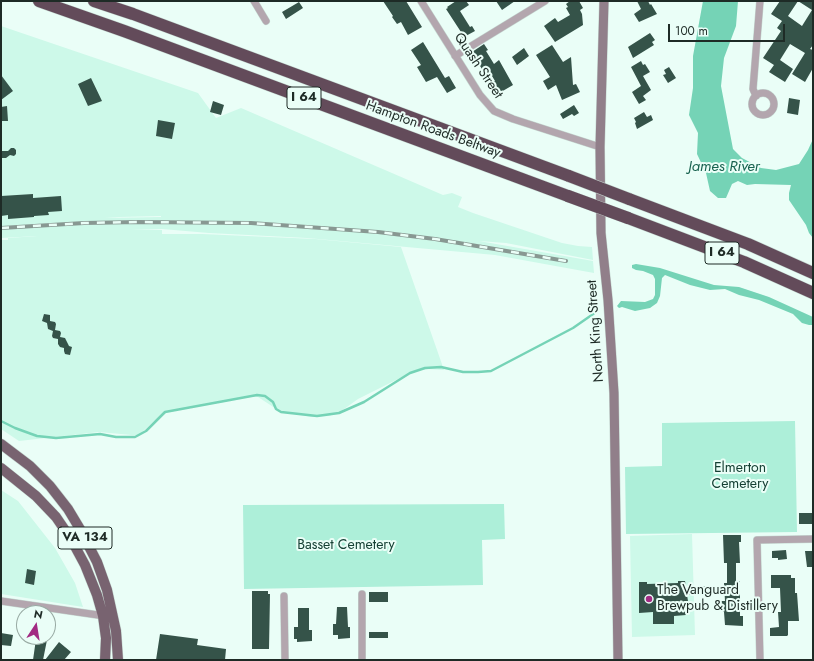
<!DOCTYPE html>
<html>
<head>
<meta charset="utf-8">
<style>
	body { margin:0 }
	#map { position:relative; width:814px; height:661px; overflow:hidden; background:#eafef7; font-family:Jost,sans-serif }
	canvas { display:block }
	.frame { position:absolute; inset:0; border:2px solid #1e2b26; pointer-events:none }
	.north { position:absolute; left:16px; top:605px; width:40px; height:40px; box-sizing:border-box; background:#eafef7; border:1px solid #98aaa3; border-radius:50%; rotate:12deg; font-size:11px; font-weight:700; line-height:16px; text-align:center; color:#1e2b26 }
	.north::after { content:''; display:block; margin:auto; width:14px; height:18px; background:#a22b83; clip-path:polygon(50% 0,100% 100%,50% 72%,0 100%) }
	.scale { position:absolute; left:668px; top:24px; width:117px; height:18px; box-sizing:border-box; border:2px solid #1e2b26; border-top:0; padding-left:5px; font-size:12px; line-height:14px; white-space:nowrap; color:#1e2b26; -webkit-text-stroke:3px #eafef7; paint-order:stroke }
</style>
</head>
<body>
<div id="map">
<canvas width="814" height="661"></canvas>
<div class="frame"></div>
<div class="north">N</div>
<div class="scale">100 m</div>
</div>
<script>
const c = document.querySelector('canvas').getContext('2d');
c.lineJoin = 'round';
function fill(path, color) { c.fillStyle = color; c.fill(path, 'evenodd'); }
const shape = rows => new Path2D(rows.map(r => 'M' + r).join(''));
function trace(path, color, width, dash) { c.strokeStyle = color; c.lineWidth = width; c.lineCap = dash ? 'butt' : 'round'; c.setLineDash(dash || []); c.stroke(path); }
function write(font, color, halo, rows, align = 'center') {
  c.font = font + ' Jost,sans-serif'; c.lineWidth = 4; c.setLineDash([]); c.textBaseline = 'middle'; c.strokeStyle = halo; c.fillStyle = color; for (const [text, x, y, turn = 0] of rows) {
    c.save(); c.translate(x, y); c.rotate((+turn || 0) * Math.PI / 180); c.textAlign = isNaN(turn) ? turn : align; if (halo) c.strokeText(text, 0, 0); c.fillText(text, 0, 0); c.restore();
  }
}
const built = shape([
	[1,26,198,93,216,118,241,108,443,195,452,193,462,197,458,207,473,213,562,243,578,246,592,247,593,260,506,243,479,241,593,261,594,273,495,255,307,238,209,233,162,229,131,230,162,230,162,234,202,234,315,239,401,247,444,370,428,369,414,371,358,399,340,412,329,416,312,417,281,412,258,397,242,397,206,405,183,408,168,412,154,421,141,433,137,435,132,435,99,432,19,441,1,429,1,240,8,240,8,238,38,236,1,238],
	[161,216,161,217,105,218,119,217],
	[1,490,18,501,55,548,75,583,83,607,1,594],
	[692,534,695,635,632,637,630,536]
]);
const green = shape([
	[795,421,797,532,626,534,625,467,662,466,662,423],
	[504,504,505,539,482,540,483,585,244,589,243,505]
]);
const water = shape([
	[703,1,738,1,736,26,724,58,721,86,733,149,742,158,761,168,776,170,799,164,808,150,813,139,813,238,809,233,806,225,789,200,789,193,791,185,755,184,747,185,738,181,732,184,726,198,718,198,710,191,706,173,697,154,698,133,689,115,693,88,693,56],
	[636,264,660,268,714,285,739,287,769,297,813,317,813,325,809,325,802,323,793,314,759,300,739,295,725,289,710,290,690,285,665,275,662,278,660,296,657,303,650,308,635,311,622,307,619,308,617,306,621,301,645,302,653,299,655,295,655,279,653,275,643,271,636,270,632,268,632,265]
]);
const stream = shape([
	[1,421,15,428,37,436,56,438,100,434,116,437,135,437,146,431,165,412,257,395,265,396,273,402,276,409,281,412,317,416,339,413,364,402,410,373,425,368,441,367,463,372,478,372,491,371,573,328,596,312]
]);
const building = shape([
	[383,1,406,1,422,27,408,35,401,22,397,24,392,17,393,16],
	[456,1,466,1,469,5,460,11,470,27,472,26,475,31,462,38,459,33,461,32,446,9,448,8,447,7],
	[496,1,515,1,502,10],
	[570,1,579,1,583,8,580,10,582,14,583,25,555,42,544,26,555,18,558,22,570,15,566,8,568,7,566,4],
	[637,1,648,1,650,5,651,4,657,14,639,22,634,14,641,9],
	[780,1,798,1,788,16,802,26,812,10,798,1,813,1,813,45,810,49,813,50,813,68,805,82,792,74,805,53,790,44,780,60,793,69,785,82,769,72,774,65,763,58,781,31,777,28,782,21,771,14],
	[299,2,303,8,286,19,282,12],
	[650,33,655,40,652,42,654,45,633,58,628,47],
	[423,42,445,78,449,76,456,88,447,93,437,77,426,82,417,67,421,65,411,50],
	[484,44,488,50,486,51,494,64,499,60,513,85,501,92,493,82,495,81,486,66,482,69,475,58,473,59,469,54],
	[552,45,563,62,571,57,573,85,576,84,580,92,562,100,556,85,548,90,543,81,550,77,536,55],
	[524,48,529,56,517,65,512,57],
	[641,61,643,65,645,64,650,72,643,76,651,90,643,96,646,100,639,104,632,92,641,86,631,67],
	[669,67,676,78,668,83,663,75,666,74,664,70],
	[1,75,13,91,1,100],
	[91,78,102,101,88,106,78,84],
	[789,98,800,100,798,115,787,113],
	[213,101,224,105,221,115,210,112],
	[574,105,579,113,574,116,572,114,563,119,560,114],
	[7,106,8,121,1,121,1,107],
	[644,112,647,117,651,115,653,120,637,129,635,123,636,122,634,118],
	[158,120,175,123,172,139,156,136],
	[11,148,14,148,16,150,16,154,14,156,10,155,6,158,1,158,1,151,8,151],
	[33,194,33,198,61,196,62,211,48,212,49,215,34,216,34,217,8,219,8,215,1,216,1,196],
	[44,314,50,315,50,321,55,322,56,324,55,330,60,331,61,333,60,337,65,338,69,346,72,347,70,355,65,354,64,351,64,348,60,347,58,344,58,339,53,338,52,336,53,331,48,329,47,323,42,321],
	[799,513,812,513,813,524,799,524],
	[723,535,741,535,741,542,739,542,740,563,736,563,736,581,740,581,740,616,743,616,743,626,725,625,724,612,722,612,721,601,725,601,724,583,727,583,727,563,724,563],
	[786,550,787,559,778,560,778,558,772,558,772,551],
	[805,551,813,551,813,567,807,567],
	[27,569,36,571,34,585,25,583],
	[771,575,791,575,791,578,795,578,795,593,797,593,799,621,788,621,788,635,787,636,770,636,770,628,779,627,778,612,781,612,780,588,771,588],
	[678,581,685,581,686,587,707,586,707,595,687,595,688,601,686,601,686,615,674,616,674,624,653,624,653,612,639,613,639,582,647,582,647,584,678,583],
	[252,591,268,591,268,594,270,594,269,649,252,649],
	[369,592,388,592,388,602,369,602],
	[337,607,347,607,348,627,350,627,350,638,338,639,338,635,333,635,333,624,336,624],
	[298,608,309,608,309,630,312,630,312,641,297,642,297,639,294,639,294,627,298,627],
	[369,632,388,632,388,638,369,638],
	[1,633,13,635,11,646,1,645],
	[160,634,198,639,197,645,226,649,225,660,156,660],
	[36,639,47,640,43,660,33,660],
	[59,642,71,652,64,660,45,660]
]);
const street = shape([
	[254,1,266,21],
	[421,1,480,95,494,111,513,119,600,147],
	[455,56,545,1],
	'752 104a11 11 0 1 1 22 0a11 11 0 1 1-22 0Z',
	[756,96,753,89,760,1],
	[284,596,285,660],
	[1,601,105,616],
	[362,660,362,594],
	[760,660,757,540,813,539]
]);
const secondary = shape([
	[604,1,600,147,601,233,608,300,614,393,618,660]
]);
const primary = shape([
	[1,444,30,466,50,486,68,509,80,529,97,562,107,590,116,631,118,660],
	[1,468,36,496,56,517,71,539,85,565,97,595,103,616,106,638,105,660]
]);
const highway = shape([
	[39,1,124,31,568,196],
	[94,1,133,14,569,176],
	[629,199,748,244,813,273],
	[628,218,744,262,813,293]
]);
const rail = shape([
	[1,228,84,223,138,222,251,223,378,232,435,239,566,261]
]);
const highwayBridge = shape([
	[569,176,629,199],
	[568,196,628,218]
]);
const markers = [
	[649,599,4,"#a22b83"]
];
const shields = [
	[304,98,34],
	[722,253,34],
	[85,538,54]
];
const shieldNames = [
	["I 64",304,98],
	["I 64",722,253],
	["VA 134",85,538]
];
const streetNames = [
	["Quash Street",478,66,56],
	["Hampton Roads Beltway",433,130,20],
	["North King Street",596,331,-94]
];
const parkNames = [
	["Elmerton",740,469],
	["Cemetery",740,485],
	["Basset Cemetery",346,546]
];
const poiNames = [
	["The Vanguard",657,591],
	["Brewpub & Distillery",657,607]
];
const waterNames = [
	["James River",724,167]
];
fill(built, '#cdf9e9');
fill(green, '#adefd9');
fill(water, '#75d3b6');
trace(stream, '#75d3b6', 2.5);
fill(building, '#355349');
trace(street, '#c5d8d1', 8);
trace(secondary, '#c5d8d1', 10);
trace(primary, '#c5d8d1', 11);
trace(highway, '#c5d8d1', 13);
trace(street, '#b3a6ae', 7);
trace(secondary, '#917f8a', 9);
trace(primary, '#786370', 10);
trace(highway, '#634b5a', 12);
trace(rail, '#889892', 4);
trace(rail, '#eafef7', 2.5, [8]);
trace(highwayBridge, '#c5d8d1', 13, []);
trace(highwayBridge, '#634b5a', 12);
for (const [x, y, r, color] of markers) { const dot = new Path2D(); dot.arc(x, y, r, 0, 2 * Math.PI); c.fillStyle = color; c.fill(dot); trace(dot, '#eafef7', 1.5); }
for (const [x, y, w] of shields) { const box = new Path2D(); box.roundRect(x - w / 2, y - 11, w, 22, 3); c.fillStyle = '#eafef7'; c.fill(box); trace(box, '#1e2b26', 1); }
write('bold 13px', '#1e2b26', null, shieldNames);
write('14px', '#1e2b26', '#eafef7', streetNames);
write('14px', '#154034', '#eafef7', parkNames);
write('14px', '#1e2b26', '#eafef7', poiNames, 'left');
write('italic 15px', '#196350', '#eafef7', waterNames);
</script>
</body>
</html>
